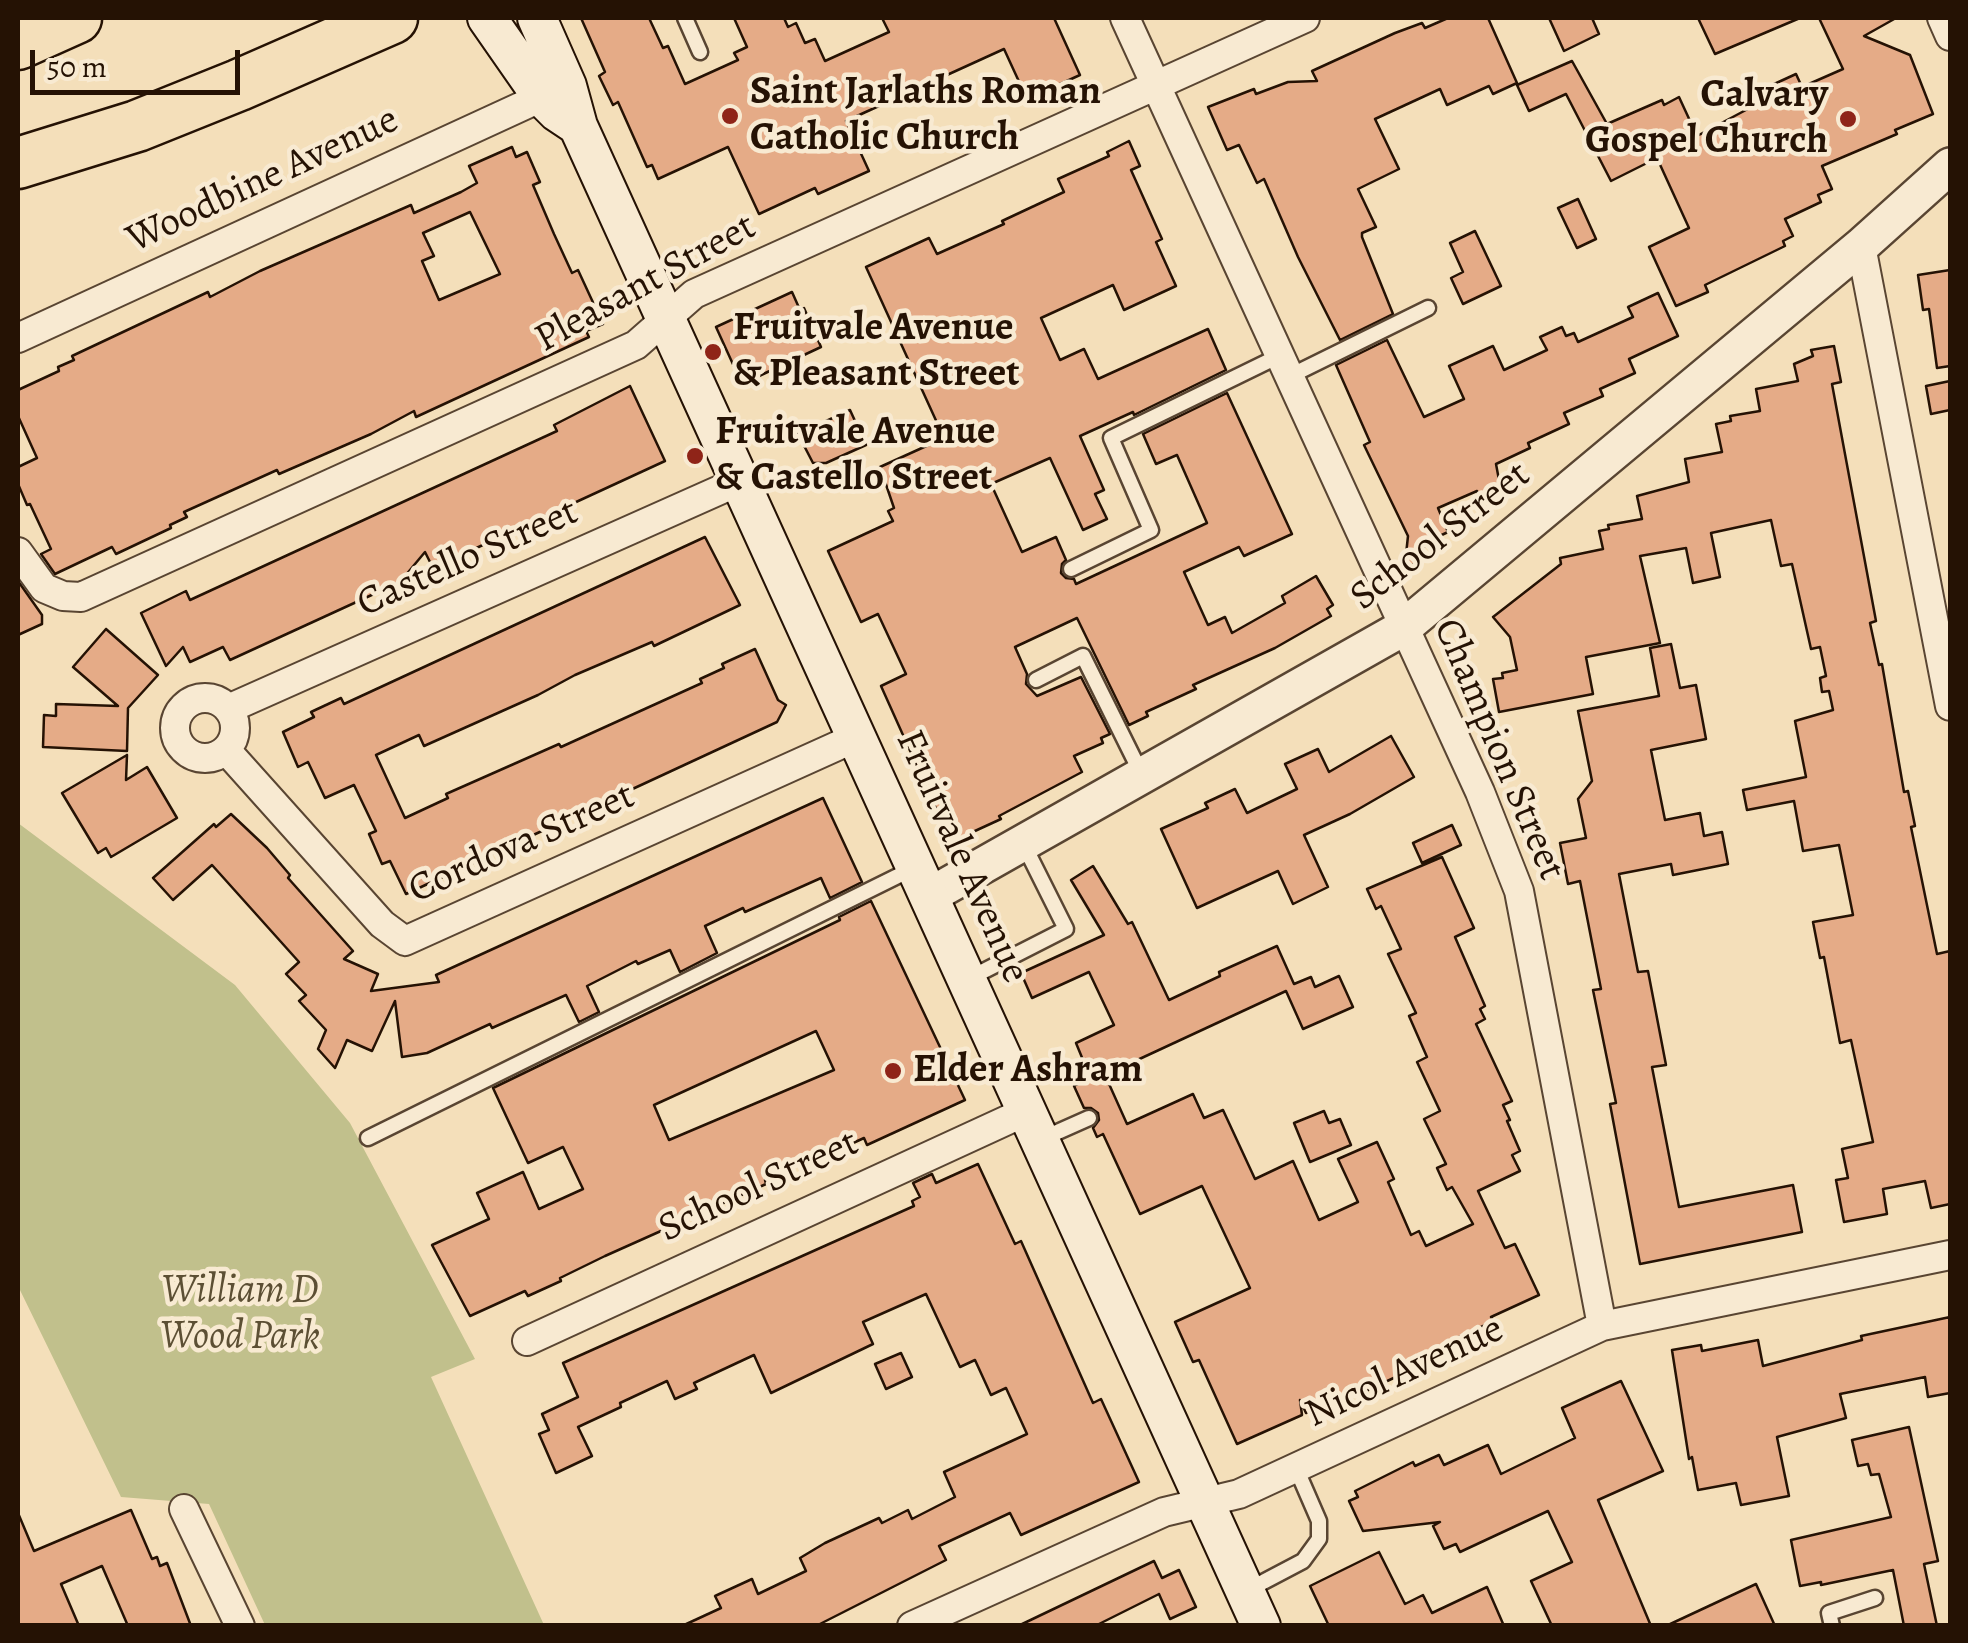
<!DOCTYPE html>
<html>
<head>
<meta charset="utf-8">
<style>
	body { margin:0 }
	#map { position:relative; width:1968px; height:1643px; overflow:hidden; background:#f4dfba; font-family:Alegreya,serif }
	canvas { display:block }
	.frame { position:absolute; inset:0; border:20px solid #251204; pointer-events:none }
	.scale { position:absolute; left:30px; top:50px; width:210px; height:45px; box-sizing:border-box; border:5px solid #251204; border-top:0; padding-left:12px; font-size:30px; line-height:35px; white-space:nowrap; color:#251204; -webkit-text-stroke:8px #f8ead2; paint-order:stroke }
</style>
</head>
<body>
<div id="map">
<canvas width="1968" height="1643"></canvas>
<div class="frame"></div>
<div class="scale">50 m</div>
</div>
<script>
const c = document.querySelector('canvas').getContext('2d');
c.lineJoin = 'round';
function fill(path, color) { c.fillStyle = color; c.fill(path, 'evenodd'); }
const shape = rows => new Path2D(rows.map(r => 'M' + r).join(''));
function trace(path, color, width, dash) { c.strokeStyle = color; c.lineWidth = width; c.lineCap = dash ? 'butt' : 'round'; c.setLineDash(dash || []); c.stroke(path); }
function write(font, color, halo, rows, align = 'center') {
  c.font = font + ' Alegreya,serif'; c.lineWidth = 9; c.setLineDash([]); c.textBaseline = 'middle'; c.strokeStyle = halo; c.fillStyle = color; for (const [text, x, y, turn = 0] of rows) {
    c.save(); c.translate(x, y); c.rotate((+turn || 0) * Math.PI / 180); c.textAlign = isNaN(turn) ? turn : align; if (halo) c.strokeText(text, 0, 0); c.fillText(text, 0, 0); c.restore();
  }
}
const green = shape([
	[18,823,235,985,350,1123,475,1359,431,1377,544,1625,265,1625,209,1504,121,1497,18,1286]
]);
const building = shape([
	[581,18,649,18,663,48,668,46,685,84,738,60,734,53,747,47,734,18,784,18,788,27,796,23,805,43,815,39,825,61,889,32,882,18,1054,18,1080,75,1027,99,1004,49,846,121,869,171,818,194,815,188,759,214,728,147,658,179,652,165,647,167,618,102,613,105,599,76,605,72,581,18],
	[1448,18,1488,18,1517,83,1493,94,1489,86,1447,105,1440,89,1375,119,1399,169,1358,189,1376,227,1362,233,1362,237,1393,314,1340,340,1298,257,1264,179,1257,183,1239,145,1227,150,1208,107,1254,89,1256,94,1288,82,1317,81,1312,71,1395,33,1422,23,1425,28,1448,18],
	[1549,18,1592,18,1599,34,1564,51,1549,18],
	[1698,18,1800,18,1715,54,1698,18],
	[1819,18,1896,18,1864,36,1910,55,1933,114,1895,130,1897,134,1822,166,1832,189,1818,195,1821,202,1785,219,1793,236,1783,241,1785,246,1705,285,1708,292,1676,306,1649,247,1689,228,1657,158,1611,181,1566,94,1529,111,1517,85,1572,61,1607,124,1662,100,1664,105,1679,97,1697,136,1776,94,1772,85,1796,74,1802,87,1843,69,1819,18],
	[1129,141,1140,166,1131,170,1162,239,1156,242,1176,286,1124,310,1113,285,1041,318,1060,360,1084,349,1098,379,1208,329,1226,370,1134,415,1133,412,1080,436,1104,490,1095,494,1107,519,1083,530,1050,458,991,484,1022,552,1056,537,1066,560,1062,564,1061,573,1066,578,1074,579,1076,584,1207,523,1177,455,1156,464,1143,434,1227,393,1292,534,1244,556,1239,547,1184,572,1208,625,1225,617,1232,633,1285,603,1282,596,1316,576,1333,605,1327,609,1331,616,1275,648,1193,685,1196,689,1146,712,1148,716,1129,725,1077,618,1015,647,1027,674,1026,684,1037,696,1081,677,1110,734,1101,738,1103,743,1074,756,1082,772,999,816,1001,819,951,842,881,686,906,674,878,614,861,622,828,551,893,521,888,511,894,508,880,467,944,438,866,267,929,238,937,254,1004,224,1002,221,1064,192,1058,179,1109,156,1107,152,1129,141],
	[512,147,516,157,527,152,540,182,533,185,554,234,572,273,578,270,603,324,586,331,589,337,416,417,414,411,371,434,279,474,277,470,184,512,187,517,170,525,171,528,116,554,112,547,55,574,41,554,51,549,30,504,27,505,18,484,18,467,37,458,18,416,18,390,59,371,58,367,74,360,72,356,208,292,210,297,260,271,411,205,414,213,461,192,477,183,469,166,512,147],
	[470,212,500,274,439,300,422,261,434,256,423,233,470,212],
	[1578,199,1596,239,1577,248,1558,208,1578,199],
	[1475,231,1501,286,1463,304,1451,278,1463,272,1450,243,1475,231],
	[1950,270,1950,366,1937,368,1929,309,1923,310,1918,275,1950,270],
	[792,292,800,310,804,308,821,347,742,384,716,327,792,292],
	[1658,293,1678,336,1629,359,1635,373,1600,389,1603,396,1564,413,1569,424,1528,443,1530,448,1496,464,1499,480,1494,492,1480,498,1477,491,1438,508,1448,532,1427,542,1403,582,1408,536,1364,445,1370,442,1336,365,1387,340,1424,417,1464,399,1449,366,1493,346,1504,370,1547,350,1540,337,1562,327,1566,336,1574,333,1578,342,1633,317,1628,307,1658,293],
	[1834,346,1841,382,1832,384,1876,621,1870,623,1879,665,1882,664,1904,792,1908,791,1915,826,1911,827,1937,954,1950,951,1950,1204,1931,1208,1925,1181,1883,1189,1887,1214,1844,1222,1836,1180,1848,1178,1842,1149,1873,1142,1851,1040,1840,1043,1824,957,1820,958,1813,922,1853,915,1839,845,1803,851,1794,801,1747,810,1743,790,1806,777,1795,721,1833,710,1829,691,1822,692,1820,678,1826,676,1820,647,1811,649,1792,564,1781,566,1771,520,1711,533,1720,577,1693,583,1686,548,1640,556,1660,643,1586,657,1593,694,1499,712,1493,679,1503,678,1502,673,1517,670,1510,637,1493,617,1561,564,1560,558,1603,549,1599,531,1609,529,1608,525,1642,519,1637,496,1689,482,1685,459,1722,452,1716,424,1731,421,1730,416,1760,411,1756,389,1798,381,1794,364,1813,356,1811,350,1834,346],
	[1950,381,1950,410,1931,414,1926,386,1950,381],
	[630,386,665,461,433,568,425,552,400,582,230,660,223,647,190,662,183,647,166,666,141,613,186,591,190,600,557,431,554,425,630,386],
	[850,410,866,445,826,463,813,463,798,434,850,410],
	[705,537,740,605,654,646,652,642,575,675,538,695,424,746,419,735,376,755,405,818,448,798,446,794,559,744,561,747,702,683,700,679,724,668,722,664,755,649,778,700,786,705,777,722,406,894,390,861,382,864,369,834,376,831,354,785,325,798,308,762,298,767,283,732,314,717,311,712,341,698,344,704,705,537],
	[18,581,42,615,42,624,18,635,18,581],
	[106,629,158,675,128,708,127,751,43,747,44,715,56,716,56,704,118,706,73,667,106,629],
	[1671,644,1680,688,1696,685,1706,739,1651,750,1665,820,1700,813,1704,836,1722,832,1728,864,1673,875,1671,864,1619,874,1638,972,1648,971,1666,1065,1652,1067,1679,1207,1793,1185,1802,1232,1640,1264,1610,1104,1616,1103,1593,990,1601,989,1580,881,1568,884,1560,843,1586,838,1578,799,1592,781,1578,711,1659,696,1650,648,1671,644],
	[1391,736,1414,777,1350,814,1304,835,1328,887,1293,904,1278,871,1197,908,1161,829,1208,808,1205,803,1235,789,1247,813,1297,789,1285,764,1318,749,1329,772,1391,736],
	[127,755,126,780,147,767,177,818,111,857,106,848,98,853,62,793,127,755],
	[823,798,862,882,830,898,821,878,745,912,743,908,705,926,717,953,680,972,670,950,638,964,636,961,587,986,599,1012,579,1022,566,995,492,1028,490,1024,427,1053,402,1057,395,1001,372,1051,347,1040,335,1068,318,1049,326,1030,299,1001,306,995,286,974,299,962,212,865,173,900,153,878,214,824,216,827,231,814,267,848,290,875,288,878,353,951,344,959,378,974,371,991,439,982,436,975,823,798],
	[1452,825,1461,845,1422,863,1413,843,1452,825],
	[1442,857,1474,928,1455,937,1485,1006,1480,1009,1485,1019,1476,1024,1512,1101,1503,1105,1510,1120,1507,1121,1520,1151,1512,1155,1520,1171,1478,1191,1505,1248,1515,1244,1539,1295,1491,1317,1494,1321,1397,1366,1400,1375,1366,1391,1364,1386,1306,1413,1300,1400,1302,1415,1237,1444,1199,1360,1193,1362,1175,1322,1250,1288,1202,1186,1140,1214,1103,1134,1097,1137,1093,1128,1099,1120,1098,1113,1091,1108,1084,1108,1074,1086,1082,1082,1074,1064,1083,1060,1076,1043,1114,1025,1089,972,1032,998,1021,973,1104,935,1071,880,1093,866,1128,924,1132,922,1169,1000,1220,976,1219,972,1277,946,1294,984,1311,977,1315,987,1339,976,1353,1007,1303,1029,1286,991,1105,1075,1127,1124,1193,1094,1204,1118,1223,1110,1255,1179,1293,1161,1319,1220,1358,1202,1338,1159,1377,1142,1394,1179,1388,1182,1411,1235,1419,1231,1426,1246,1473,1224,1452,1187,1447,1190,1437,1168,1446,1164,1424,1119,1440,1111,1417,1062,1427,1057,1409,1016,1416,1013,1388,954,1401,949,1381,906,1376,909,1367,889,1442,857],
	[871,901,965,1100,867,1145,864,1138,814,1161,812,1158,765,1180,766,1184,605,1256,560,1278,561,1281,528,1296,525,1291,470,1316,432,1245,489,1219,477,1193,523,1172,539,1209,583,1189,563,1147,528,1163,493,1088,840,920,839,917,871,901],
	[816,1031,834,1070,669,1140,654,1105,816,1031],
	[1324,1111,1329,1123,1340,1119,1351,1145,1310,1162,1294,1123,1324,1111],
	[978,1164,1015,1244,1021,1241,1093,1403,1101,1399,1139,1482,1021,1535,1010,1513,939,1546,946,1560,816,1626,682,1626,721,1608,715,1596,752,1579,758,1594,806,1571,800,1558,825,1543,879,1518,882,1523,908,1510,912,1519,955,1497,944,1472,1027,1434,1006,1388,991,1395,975,1360,960,1367,926,1294,863,1322,873,1344,771,1393,754,1355,694,1383,697,1389,675,1399,667,1381,620,1403,621,1407,578,1427,592,1456,556,1473,539,1434,549,1430,542,1414,578,1397,563,1363,914,1206,912,1201,920,1197,913,1183,932,1174,936,1183,978,1164],
	[1950,1317,1950,1393,1928,1397,1925,1377,1840,1394,1846,1418,1777,1437,1789,1496,1741,1505,1736,1483,1698,1490,1692,1457,1689,1459,1672,1350,1701,1345,1702,1351,1758,1340,1763,1366,1862,1340,1861,1336,1950,1317],
	[901,1353,912,1377,886,1389,875,1364,901,1353],
	[1621,1381,1663,1471,1598,1500,1651,1626,1552,1626,1531,1581,1572,1562,1548,1511,1460,1552,1456,1544,1444,1549,1433,1526,1440,1522,1363,1531,1349,1501,1358,1497,1355,1491,1413,1462,1415,1466,1439,1455,1444,1465,1488,1445,1501,1474,1575,1438,1562,1408,1621,1381],
	[1909,1427,1938,1561,1924,1564,1937,1626,1904,1626,1893,1570,1821,1585,1821,1582,1800,1586,1791,1540,1891,1517,1879,1474,1871,1475,1868,1464,1858,1466,1852,1440,1909,1427],
	[131,1510,152,1559,157,1557,160,1566,167,1563,191,1626,128,1626,102,1566,61,1584,79,1626,18,1626,18,1513,34,1551,131,1510],
	[1379,1552,1405,1604,1423,1595,1432,1613,1487,1587,1504,1626,1329,1626,1310,1586,1379,1552],
	[1154,1561,1162,1578,1179,1570,1196,1607,1170,1619,1159,1594,1095,1626,1018,1626,1154,1561],
	[1756,1584,1775,1626,1666,1626,1756,1584]
]);
const service = shape([
	[685,18,700,52],
	[1288,377,1428,308],
	[1071,569,1151,530,1111,438,1279,356],
	[1036,680,1083,656,1142,775],
	[968,979,1066,929,1024,845],
	[368,1138,916,867],
	[1044,1138,1089,1118],
	[1246,1591,1303,1561,1319,1539,1319,1521,1296,1468],
	[1832,1626,1829,1613,1875,1598]
]);
const minor = shape([
	[1125,18,1480,792,1519,891,1602,1326],
	[1942,18,1950,36],
	[1861,246,1950,706],
	[18,338,542,97],
	[18,552,44,588,63,596,81,597,636,345,694,294,1305,18],
	'175 728a30 30 0 1 1 60 0a30 30 0 1 1-60 0Z',
	[228,709,740,481],
	[226,750,382,924,405,941,857,737],
	[527,1341,1027,1111],
	[184,1509,240,1626],
	[912,1626,1164,1512,1239,1494,1602,1326,1950,1255]
]);
const tertiary = shape([
	[929,896,1403,628,1861,246,1950,166]
]);
const secondary = shape([
	[487,18,542,97,557,112,578,126],
	[537,18,567,86,578,126,1261,1626]
]);
const motorway = shape([
	[18,44,76,18],
	[18,163,137,126,239,85,392,18]
]);
const markers = [
	[730,116,10,"#8f2418"],
	[1848,119,10,"#8f2418"],
	[713,352,10,"#8f2418"],
	[695,456,10,"#8f2418"],
	[893,1071,10,"#8f2418"]
];
const poiNames = [
	["Saint Jarlaths Roman",750,93],
	["Catholic Church",750,139],
	["Calvary",1828,96,"right"],
	["Gospel Church",1828,142,"right"],
	["Fruitvale Avenue",733,329],
	["& Pleasant Street",733,375],
	["Fruitvale Avenue",715,433],
	["& Castello Street",715,479],
	["Elder Ashram",913,1071]
];
const streetNames = [
	["Woodbine Avenue",263,181,-25],
	["Pleasant Street",646,284,-29],
	["School Street",1441,537,-38],
	["Castello Street",468,559,-24],
	["Champion Street",1498,750,67],
	["Cordova Street",522,844,-24],
	["Fruitvale Avenue",961,857,66],
	["School Street",759,1187,-25],
	["Nicol Avenue",1405,1373,-25]
];
const parkNames = [
	["William D",240,1292],
	["Wood Park",240,1338]
];
fill(green, '#c1c08c');
fill(building, '#e5ab87');
trace(building, '#251204', 2.5);
trace(service, '#594532', 19);
trace(minor, '#594532', 32);
trace(tertiary, '#594532', 40);
trace(secondary, '#251204', 42);
trace(motorway, '#251204', 55);
trace(service, '#f8ead2', 14);
trace(minor, '#f8ead2', 28);
trace(tertiary, '#f8ead2', 35);
trace(secondary, '#f8ead2', 38);
trace(motorway, '#f4dfba', 50);
for (const [x, y, r, color] of markers) { const dot = new Path2D(); dot.arc(x, y, r, 0, 2 * Math.PI); c.fillStyle = color; c.fill(dot); trace(dot, '#f8ead2', 4); }
write('bold 40px', '#251204', '#f8ead2', poiNames, 'left');
write('40px', '#251204', '#f8ead2', streetNames);
write('italic 40px', '#5c4f34', '#f8ead2', parkNames);
</script>
</body>
</html>
